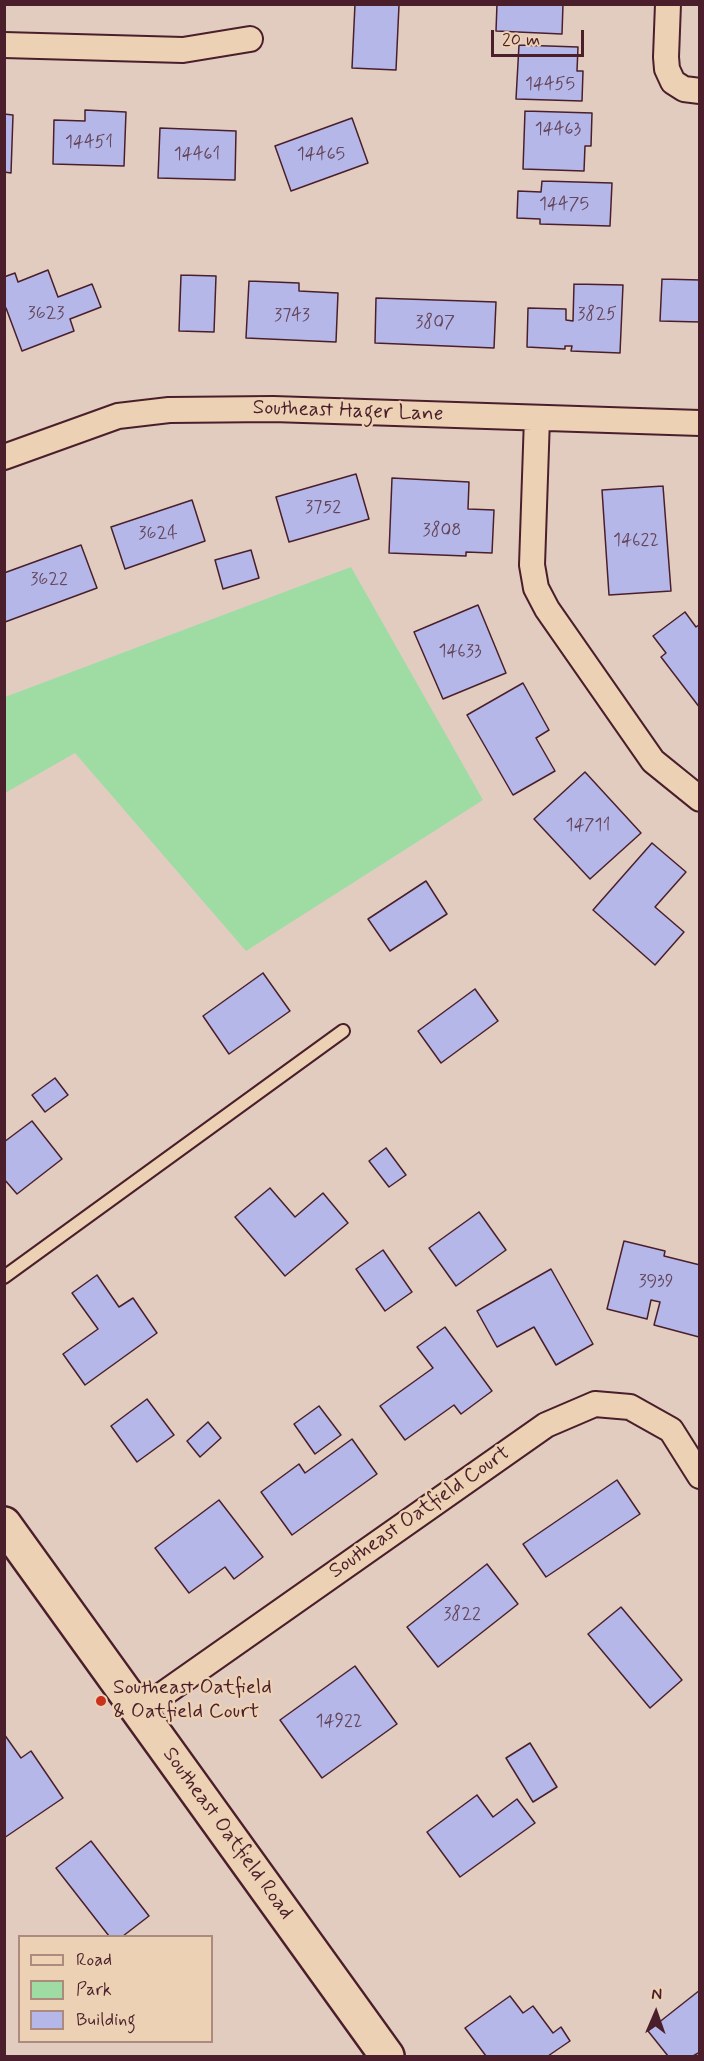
<!DOCTYPE html>
<html>
<head>
<meta charset="utf-8">
<style>
	body { margin:0 }
	#map { position:relative; width:704px; height:2061px; overflow:hidden; background:#e2ccbf; font-family:Mynerve,sans-serif }
	canvas { display:block }
	.frame { position:absolute; inset:0; border:6px solid #4a1f2b; pointer-events:none }
	.legend { position:absolute; left:18px; top:1935px; width:195px; height:108px; box-sizing:border-box; background:#edd1b4; border:2px solid #ac8a7d; margin:0; padding:8px 10px; list-style:none; font-size:18px; color:#4a1f2b }
	.legend li { display:flex; align-items:center; gap:12px; height:30px }
	.legend b { width:30px; border:2px solid #ac8a7d }
	.north { position:absolute; left:626px; top:1983px; width:60px; height:60px; -webkit-text-stroke:4px #edd1b4; paint-order:stroke; rotate:2deg; font-size:16px; font-weight:700; line-height:24px; text-align:center; color:#4a1f2b }
	.north::after { content:''; display:block; margin:auto; width:21px; height:27px; background:#4a1f2b; clip-path:polygon(50% 0,100% 100%,50% 72%,0 100%) }
	.scale { position:absolute; left:491px; top:30px; width:93px; height:27px; box-sizing:border-box; border:3px solid #4a1f2b; border-top:0; padding-left:8px; font-size:18px; line-height:21px; white-space:nowrap; color:#4a1f2b; -webkit-text-stroke:4px #edd1b4; paint-order:stroke }
</style>
</head>
<body>
<div id="map">
<canvas width="704" height="2061"></canvas>
<div class="frame"></div>
<ul class="legend">
<li><b style="height:8px;background:#edd1b4"></b>Road</li>
<li><b style="height:16px;background:#9fdca3"></b>Park</li>
<li><b style="height:16px;background:#b5b7e9"></b>Building</li>
</ul>
<div class="north">N</div>
<div class="scale">20 m</div>
</div>
<script>
const c = document.querySelector('canvas').getContext('2d');
c.lineJoin = 'round';
function fill(path, color) { c.fillStyle = color; c.fill(path, 'evenodd'); }
const shape = rows => new Path2D(rows.map(r => 'M' + r).join(''));
function trace(path, color, width, dash) { c.strokeStyle = color; c.lineWidth = width; c.lineCap = dash ? 'butt' : 'round'; c.setLineDash(dash || []); c.stroke(path); }
function write(font, color, halo, rows, align = 'center') {
  c.font = font + ' Mynerve,sans-serif'; c.lineWidth = 5; c.setLineDash([]); c.textBaseline = 'middle'; c.strokeStyle = halo; c.fillStyle = color; for (const [text, x, y, turn = 0] of rows) {
    c.save(); c.translate(x, y); c.rotate((+turn || 0) * Math.PI / 180); c.textAlign = isNaN(turn) ? turn : align; if (halo) c.strokeText(text, 0, 0); c.fillText(text, 0, 0); c.restore();
  }
}
const green = shape([
	[351,567,483,800,246,951,75,753,5,793,5,697]
]);
const building = shape([
	[355,4,399,5,396,70,352,68,355,4],
	[497,4,563,4,562,34,496,31,497,4],
	[519,45,578,47,577,71,583,71,582,101,516,99,519,45],
	[85,110,126,112,124,166,53,164,54,120,85,121,85,110],
	[525,111,592,113,591,146,585,146,584,171,523,169,525,111],
	[4,114,13,115,11,173,4,172,4,114],
	[352,118,368,163,291,191,275,146,352,118],
	[160,128,236,131,235,180,158,178,160,128],
	[542,181,612,183,610,226,540,224,540,219,517,218,518,191,541,192,542,181],
	[48,270,58,297,92,284,101,307,70,319,74,331,22,351,6,308,4,309,4,277,15,273,18,282,48,270],
	[181,275,216,276,214,332,179,331,181,275],
	[662,279,700,280,700,322,660,321,662,279],
	[249,281,299,283,299,291,338,293,336,342,246,338,249,281],
	[574,284,623,285,620,353,571,351,572,346,565,346,565,349,527,347,528,308,566,309,566,320,573,321,574,284],
	[376,298,496,302,494,348,375,343,376,298],
	[356,474,369,519,289,542,276,497,356,474],
	[392,478,469,482,468,509,494,510,492,553,466,552,466,556,389,553,392,478],
	[663,486,671,591,609,595,602,490,663,486],
	[192,500,205,541,125,569,111,527,192,500],
	[81,545,97,588,5,622,4,573,81,545],
	[251,550,259,578,223,589,215,560,251,550],
	[478,605,506,673,443,699,414,632,478,605],
	[685,612,696,627,700,624,700,708,661,657,666,653,653,636,685,612],
	[523,683,549,730,536,738,555,771,513,795,467,715,523,683],
	[585,772,641,833,590,879,534,819,585,772],
	[652,843,686,872,655,907,684,932,655,965,593,910,652,843],
	[426,881,447,914,390,951,368,919,426,881],
	[263,973,290,1011,229,1054,203,1016,263,973],
	[475,989,498,1021,441,1063,418,1031,475,989],
	[55,1078,68,1095,45,1112,32,1095,55,1078],
	[32,1121,62,1159,17,1194,4,1179,4,1142,32,1121],
	[386,1148,406,1175,389,1187,369,1161,386,1148],
	[270,1188,295,1217,323,1193,348,1223,285,1276,235,1217,270,1188],
	[479,1212,506,1250,456,1286,429,1248,479,1212],
	[624,1241,665,1251,664,1256,700,1265,699,1337,654,1325,660,1302,651,1300,647,1319,607,1309,624,1241],
	[383,1250,412,1292,385,1311,356,1269,383,1250],
	[551,1269,593,1344,556,1365,534,1327,497,1347,477,1311,551,1269],
	[97,1275,119,1307,133,1298,157,1333,85,1385,63,1354,98,1329,72,1293,97,1275],
	[445,1327,492,1391,461,1414,454,1405,405,1440,380,1406,433,1368,417,1347,445,1327],
	[147,1399,174,1435,137,1462,111,1426,147,1399],
	[319,1406,341,1435,315,1454,294,1424,319,1406],
	[208,1422,221,1438,200,1457,187,1441,208,1422],
	[352,1439,377,1474,292,1535,261,1492,299,1464,305,1473,352,1439],
	[617,1480,640,1514,546,1577,523,1544,617,1480],
	[219,1500,263,1557,234,1579,225,1567,189,1593,155,1548,219,1500],
	[487,1564,518,1604,438,1667,407,1627,487,1564],
	[621,1607,682,1680,650,1708,588,1634,621,1607],
	[355,1666,397,1724,322,1778,280,1720,355,1666],
	[4,1734,21,1758,31,1751,63,1798,4,1838,4,1734],
	[530,1743,557,1787,533,1802,506,1758,530,1743],
	[477,1795,493,1817,517,1799,535,1823,460,1877,427,1832,477,1795],
	[91,1841,149,1916,123,1936,109,1936,56,1868,91,1841],
	[700,1990,700,2052,693,2056,668,2056,648,2031,700,1990],
	[510,1996,523,2013,533,2006,553,2033,561,2027,570,2041,548,2056,486,2056,465,2028,510,1996]
]);
const service = shape([
	[4,1277,343,1031]
]);
const minor = shape([
	[668,4,666,57,667,69,673,82,684,89,700,91],
	[4,45,183,50,250,39],
	[537,418,532,565,536,588,547,609,653,761,700,799],
	[4,457,118,416,169,410,273,409,700,423],
	[139,1711,546,1425,595,1404,630,1407,671,1430,700,1476]
]);
const secondary = shape([
	[4,1524,387,2056]
]);
const markers = [
	[101,1701,6,"#c8321e"]
];
const numberNames = [
	["14455",550,85],
	["14463",558,130],
	["14451",89,143],
	["14461",197,155],
	["14465",321,155],
	["14475",564,205],
	["3623",46,314],
	["3825",597,315],
	["3743",292,316],
	["3807",435,323],
	["3752",323,508],
	["3808",442,531],
	["3624",158,534],
	["14622",636,541],
	["3622",49,580],
	["14633",460,652],
	["14711",588,826],
	["3939",656,1282],
	["3822",462,1615],
	["14922",339,1722]
];
const streetNames = [
	["Southeast Hager Lane",348,412,2],
	["Southeast Oatfield Court",420,1513,-35],
	["Southeast Oatfield Road",227,1834,54]
];
const poiNames = [
	["Southeast Oatfield",113,1689],
	["& Oatfield Court",113,1713]
];
fill(green, '#9fdca3');
fill(building, '#b5b7e9');
trace(building, '#4a1f2b', 1.5);
trace(service, '#4a1f2b', 16);
trace(minor, '#4a1f2b', 28);
trace(secondary, '#4a1f2b', 38);
trace(service, '#edd1b4', 12);
trace(minor, '#edd1b4', 24);
trace(secondary, '#edd1b4', 33);
for (const [x, y, r, color] of markers) { const dot = new Path2D(); dot.arc(x, y, r, 0, 2 * Math.PI); c.fillStyle = color; c.fill(dot); trace(dot, '#edd1b4', 2); }
write('18px', '#65455a', null, numberNames);
write('21px', '#4a1f2b', '#edd1b4', streetNames);
write('21px', '#4a1f2b', '#edd1b4', poiNames, 'left');
</script>
</body>
</html>
